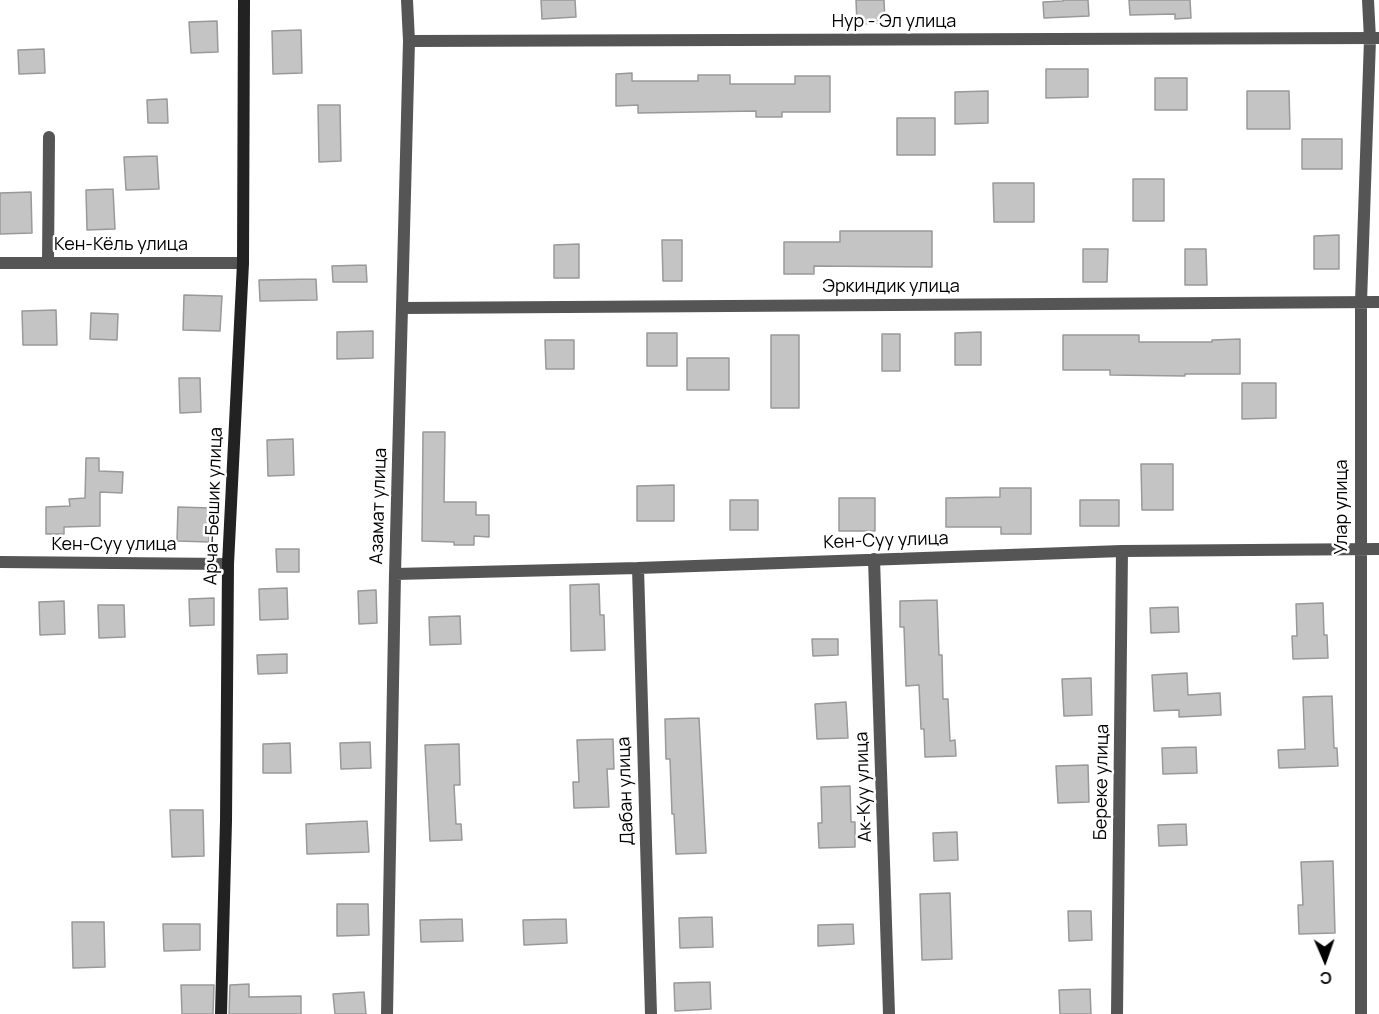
<!DOCTYPE html>
<html>
<head>
<meta charset="utf-8">
<style>
	body { margin:0 }
	#map { position:relative; width:1379px; height:1014px; overflow:hidden; background:#fff; font-family:Manrope,sans-serif }
	canvas { display:block }
	.north { position:absolute; left:1295px; top:930px; width:60px; height:60px; -webkit-text-stroke:4px #fff; paint-order:stroke; rotate:178deg; font-size:16px; font-weight:700; line-height:24px; text-align:center; color:#000 }
	.north::after { content:''; display:block; margin:auto; width:21px; height:27px; background:#000; clip-path:polygon(50% 0,100% 100%,50% 72%,0 100%) }
</style>
</head>
<body>
<div id="map">
<canvas width="1379" height="1014"></canvas>
<div class="north">С</div>
</div>
<script>
const c = document.querySelector('canvas').getContext('2d');
c.lineJoin = 'round';
function fill(path, color) { c.fillStyle = color; c.fill(path, 'evenodd'); }
const shape = rows => new Path2D(rows.map(r => 'M' + r).join(''));
function trace(path, color, width, dash) { c.strokeStyle = color; c.lineWidth = width; c.lineCap = dash ? 'butt' : 'round'; c.setLineDash(dash || []); c.stroke(path); }
function write(font, color, halo, rows, align = 'center') {
  c.font = font + ' Manrope,sans-serif'; c.lineWidth = 5; c.setLineDash([]); c.textBaseline = 'middle'; c.strokeStyle = halo; c.fillStyle = color; for (const [text, x, y, turn = 0] of rows) {
    c.save(); c.translate(x, y); c.rotate((+turn || 0) * Math.PI / 180); c.textAlign = isNaN(turn) ? turn : align; if (halo) c.strokeText(text, 0, 0); c.fillText(text, 0, 0); c.restore();
  }
}
const building = shape([
	[541,0,575,0,576,17,542,19,541,0],
	[856,0,884,0,885,23,857,24,856,0],
	[1063,0,1088,0,1089,16,1044,18,1043,2,1063,1,1063,0],
	[1129,0,1190,0,1191,18,1175,19,1175,14,1130,15,1129,0],
	[217,21,218,52,191,53,189,22,217,21],
	[301,30,302,73,273,74,272,31,301,30],
	[44,49,45,73,19,74,18,50,44,49],
	[1046,69,1088,69,1088,97,1046,98,1046,69],
	[632,73,632,81,698,81,698,75,730,75,730,84,795,84,795,76,830,76,830,112,782,112,782,117,756,117,756,111,638,113,638,105,616,106,616,74,632,73],
	[1155,78,1187,78,1187,110,1155,110,1155,78],
	[988,91,988,123,955,124,955,92,988,91],
	[1247,91,1289,91,1290,129,1247,129,1247,91],
	[167,99,168,123,148,123,147,100,167,99],
	[318,105,340,105,341,161,319,162,318,105],
	[897,118,935,118,935,155,897,155,897,118],
	[1302,139,1342,139,1342,169,1302,169,1302,139],
	[157,156,159,189,126,190,124,157,157,156],
	[1133,179,1164,179,1164,221,1133,221,1133,179],
	[993,183,1034,183,1034,222,994,222,993,183],
	[113,189,115,229,87,230,86,190,113,189],
	[31,192,32,233,0,234,0,193,31,192],
	[840,231,932,231,932,267,814,266,814,274,784,274,784,242,840,242,840,231],
	[1339,235,1339,269,1314,269,1314,236,1339,235],
	[662,240,682,240,682,281,663,281,662,240],
	[579,244,579,278,554,278,554,245,579,244],
	[1083,249,1108,249,1107,282,1083,282,1083,249],
	[1185,249,1206,249,1207,285,1185,285,1185,249],
	[366,265,367,282,333,282,332,266,366,265],
	[316,279,317,300,260,301,259,280,316,279],
	[184,295,222,296,220,331,183,330,184,295],
	[56,310,57,345,23,345,22,311,56,310],
	[91,313,118,314,117,340,90,339,91,313],
	[373,331,373,358,337,359,337,332,373,331],
	[981,332,981,365,955,365,955,333,981,332],
	[647,333,677,333,677,366,647,366,647,333],
	[882,334,900,334,900,371,882,371,882,334],
	[771,335,799,335,799,408,771,408,771,335],
	[1063,335,1139,335,1139,342,1212,342,1212,340,1240,339,1240,374,1185,374,1185,376,1110,375,1110,370,1063,370,1063,335],
	[545,340,574,340,574,369,546,369,545,340],
	[687,358,729,358,729,390,687,390,687,358],
	[179,378,200,378,201,412,180,413,179,378],
	[1242,383,1276,383,1276,418,1242,419,1242,383],
	[423,432,445,432,444,502,476,502,476,515,489,515,489,537,474,536,474,545,454,545,454,542,422,541,423,432],
	[293,439,294,475,268,476,267,440,293,439],
	[86,458,99,458,99,471,123,472,122,493,100,492,100,526,64,527,64,534,46,534,46,507,70,506,69,499,85,498,86,458],
	[1141,464,1173,464,1173,510,1142,510,1141,464],
	[674,485,674,521,637,521,637,486,674,485],
	[1000,488,1031,488,1031,534,1001,534,1001,527,946,527,946,498,1000,497,1000,488],
	[839,498,875,498,875,531,839,531,839,498],
	[730,500,758,500,758,530,730,530,730,500],
	[1080,500,1119,500,1119,526,1080,526,1080,500],
	[178,507,210,508,209,542,177,541,178,507],
	[276,549,299,549,299,572,277,572,276,549],
	[599,584,600,615,604,615,605,650,571,651,570,585,599,584],
	[287,588,288,619,260,620,259,589,287,588],
	[376,590,377,623,359,624,358,591,376,590],
	[214,598,214,625,190,626,189,599,214,598],
	[937,600,939,655,942,655,943,699,948,699,950,741,955,740,956,756,925,757,924,729,921,729,919,685,906,686,904,627,900,627,900,601,937,600],
	[64,601,65,634,40,635,39,602,64,601],
	[1323,603,1324,635,1327,635,1328,658,1293,659,1292,636,1297,636,1296,604,1323,603],
	[98,605,124,605,125,637,99,638,98,605],
	[1178,607,1179,632,1151,633,1150,608,1178,607],
	[460,616,461,644,430,645,429,617,460,616],
	[812,639,838,639,838,655,813,656,812,639],
	[287,654,287,673,258,674,257,655,287,654],
	[1187,673,1188,695,1220,693,1221,715,1179,717,1179,710,1154,711,1152,675,1187,673],
	[1091,678,1092,715,1064,716,1062,679,1091,678],
	[1332,696,1334,748,1337,748,1338,766,1279,768,1278,750,1305,749,1303,697,1332,696],
	[846,702,848,738,817,739,815,704,846,702],
	[699,718,706,853,676,854,674,814,672,814,670,759,666,759,665,719,699,718],
	[613,739,614,769,607,769,609,807,574,808,573,782,579,782,577,740,613,739],
	[370,742,371,768,341,769,340,743,370,742],
	[290,743,291,773,263,773,263,744,290,743],
	[459,744,460,785,454,785,456,824,461,824,462,840,430,841,425,745,459,744],
	[1196,747,1197,773,1163,774,1162,748,1196,747],
	[1088,765,1089,802,1058,803,1056,766,1088,765],
	[850,786,851,822,855,822,855,847,819,848,818,823,822,823,821,787,850,786],
	[170,810,203,810,204,856,172,857,170,810],
	[367,821,369,852,307,854,306,824,367,821],
	[1186,824,1187,845,1159,846,1158,825,1186,824],
	[957,832,958,860,934,861,933,833,957,832],
	[1333,861,1335,933,1299,934,1298,905,1303,905,1301,862,1333,861],
	[950,893,952,959,922,960,920,894,950,893],
	[337,904,368,904,369,935,337,936,337,904],
	[1068,911,1091,911,1092,940,1069,941,1068,911],
	[712,917,713,947,680,948,679,918,712,917],
	[462,919,463,941,421,942,420,920,462,919],
	[566,919,567,943,524,945,523,920,566,919],
	[72,922,104,922,105,967,73,968,72,922],
	[163,924,200,924,200,950,164,951,163,924],
	[853,924,854,944,818,946,818,925,853,924],
	[710,982,711,1009,675,1011,674,983,710,982],
	[249,984,249,997,301,996,301,1014,229,1014,230,985,249,984],
	[181,985,214,985,213,1014,182,1014,181,985],
	[1090,989,1091,1014,1060,1014,1059,990,1090,989],
	[364,992,366,1014,335,1014,333,994,364,992]
]);
const street = shape([
	[409,41,1379,38],
	[0,263,243,263],
	[48,263,49,137],
	[403,308,1379,302],
	[874,559,889,1014],
	[0,562,228,564],
	[638,568,651,1014],
	[395,574,638,568,1122,551,1379,549],
	[387,1014,395,574,409,41,407,0],
	[1117,1014,1122,551],
	[1361,1014,1361,302,1370,39,1368,0]
]);
const secondary = shape([
	[221,1014,226,821,228,564,243,263,244,0]
]);
const streetNames = [
	["Нур - Эл улица",894,22],
	["Кен-Кёль улица",121,245],
	["Эркиндик улица",891,287],
	["Арча-Бешик улица",214,506,-88],
	["Азамат улица",379,506,-88],
	["Улар улица",1342,507,-90],
	["Кен-Суу улица",886,541,-2],
	["Кен-Суу улица",114,545],
	["Береке улица",1102,782,-89],
	["Ак-Куу улица",864,787,-92],
	["Дабан улица",626,791,-92]
];
fill(building, '#c4c4c4');
trace(building, '#999', 1.5);
trace(street, '#555', 12);
trace(secondary, '#222', 12);
write('18px', '#000', '#fff', streetNames);
</script>
</body>
</html>
